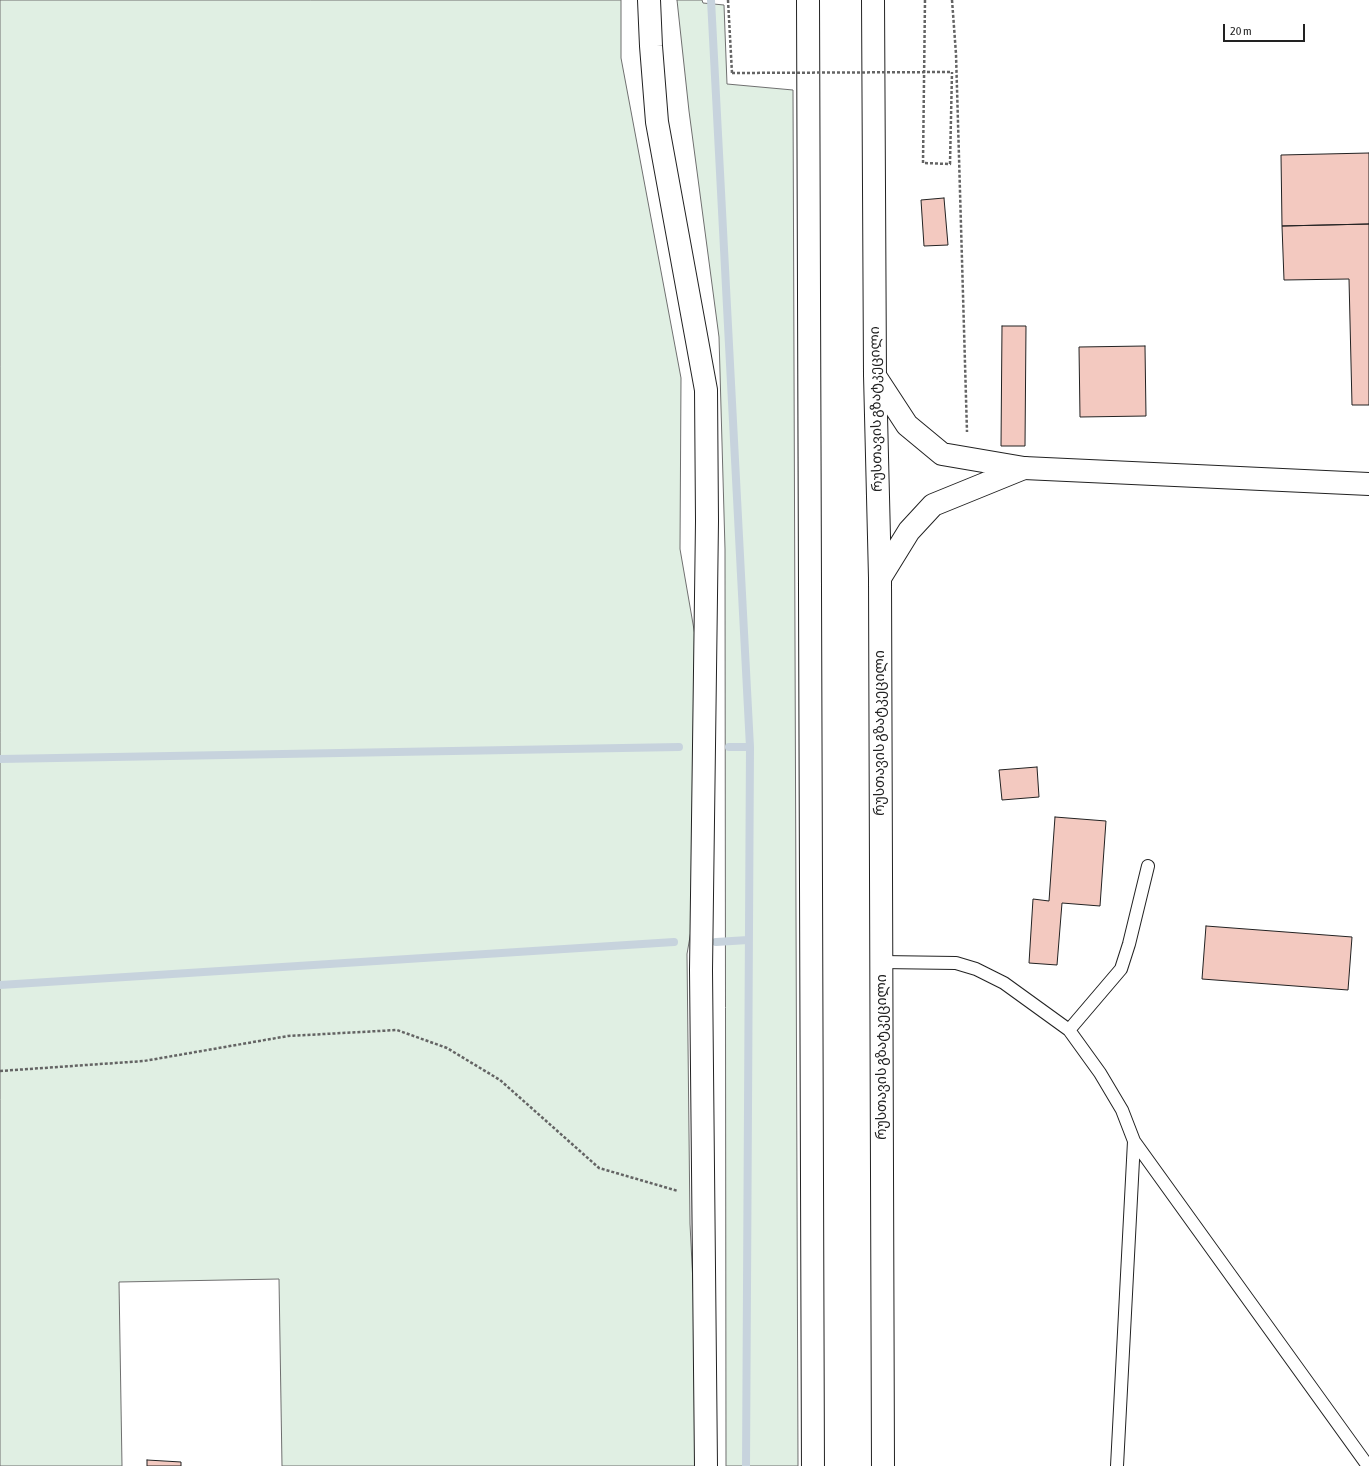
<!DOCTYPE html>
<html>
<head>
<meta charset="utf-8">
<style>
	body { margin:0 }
	#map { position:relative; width:1369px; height:1466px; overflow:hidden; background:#fff; font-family:"Asap Condensed",sans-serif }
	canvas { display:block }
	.scale { position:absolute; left:1223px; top:24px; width:82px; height:18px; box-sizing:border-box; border:2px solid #222; border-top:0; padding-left:5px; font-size:12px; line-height:14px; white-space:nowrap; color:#222; -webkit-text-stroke:3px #fff; paint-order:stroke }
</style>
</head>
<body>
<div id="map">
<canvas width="1369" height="1466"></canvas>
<div class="scale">20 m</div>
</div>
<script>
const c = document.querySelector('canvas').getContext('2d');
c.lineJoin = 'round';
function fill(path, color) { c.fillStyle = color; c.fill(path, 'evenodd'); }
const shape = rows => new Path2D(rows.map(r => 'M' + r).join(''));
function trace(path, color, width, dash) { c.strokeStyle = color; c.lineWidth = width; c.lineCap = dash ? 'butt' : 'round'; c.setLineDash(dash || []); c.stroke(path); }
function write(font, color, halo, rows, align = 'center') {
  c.font = font + ' "Asap Condensed","Noto Sans Georgian",sans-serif'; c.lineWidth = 3; c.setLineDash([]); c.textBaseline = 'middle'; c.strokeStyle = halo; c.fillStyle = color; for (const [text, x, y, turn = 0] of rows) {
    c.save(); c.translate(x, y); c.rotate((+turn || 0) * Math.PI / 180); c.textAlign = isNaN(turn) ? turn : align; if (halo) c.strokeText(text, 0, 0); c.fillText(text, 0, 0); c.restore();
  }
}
const green = shape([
	[0,0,621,0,621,58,681,378,680,549,701,670,702,867,687,954,690,1224,698,1382,696,1466,282,1466,279,1279,119,1282,122,1466,0,1466,0,0],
	[677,0,702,0,703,3,724,5,727,84,793,90,798,1466,726,1466,725,549,719,337,689,111,677,0]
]);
const stream = shape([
	[711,0,750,747,746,1466],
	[729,747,750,747],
	[0,759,679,747],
	[716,942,748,940],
	[0,985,674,942]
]);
const building = shape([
	[1369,153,1369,224,1282,226,1281,155,1369,153],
	[944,198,948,245,924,246,921,200,944,198],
	[1369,224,1369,405,1352,405,1349,279,1284,280,1282,226,1369,224],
	[1002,326,1026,326,1025,446,1001,446,1002,326],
	[1145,346,1146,416,1080,417,1079,347,1145,346],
	[1037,767,1039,797,1002,800,999,770,1037,767],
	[1055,817,1106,821,1100,906,1062,903,1057,965,1029,963,1033,899,1049,901,1055,817],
	[1206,926,1352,937,1348,990,1202,979,1206,926],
	[147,1460,181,1462,181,1466,147,1466,147,1460]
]);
const path = shape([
	[728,0,732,73],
	[925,0,923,163,950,164,952,72],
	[952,0,956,54,967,432],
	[0,1071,144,1061,288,1036,397,1030,447,1048,500,1080,599,1168,678,1191]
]);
const lane = shape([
	[881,962,956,963,976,969,1004,983,1069,1030,1100,1073,1122,1110,1134,1141,1117,1466],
	[1069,1030,1121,969,1129,944,1148,866],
	[1134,1141,1368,1466]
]);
const street = shape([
	[1024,468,1369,484]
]);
const secondary = shape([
	[649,0,651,46,657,122,706,390,707,521,701,970,706,1466]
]);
const highway = shape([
	[808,0,813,1466],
	[873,0,875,375,880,578,883,1466],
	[875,376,907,425,942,454,1024,468],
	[880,578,909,531,933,505,1024,468]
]);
const pathBridge = shape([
	[732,73,952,72]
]);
const streetNames = [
	["რუსთავის გზატკეცილი",876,409,-91],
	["რუსთავის გზატკეცილი",880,733,-90],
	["რუსთავის გზატკეცილი",882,1057,-90]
];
fill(green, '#e0efe3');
trace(green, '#6f6f6f', 1);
trace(stream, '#c7d3dd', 8);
fill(building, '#f3c9c0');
trace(building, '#222', 1);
trace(lane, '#222', 14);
trace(street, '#222', 24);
trace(secondary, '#222', 24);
trace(highway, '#222', 24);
trace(path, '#646464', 2.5, [3, 2]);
trace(lane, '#fff', 12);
trace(street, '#fff', 22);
trace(secondary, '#fff', 22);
trace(highway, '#fff', 22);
trace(pathBridge, '#646464', 2.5, [3, 2]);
write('14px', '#222', '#fff', streetNames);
</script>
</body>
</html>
